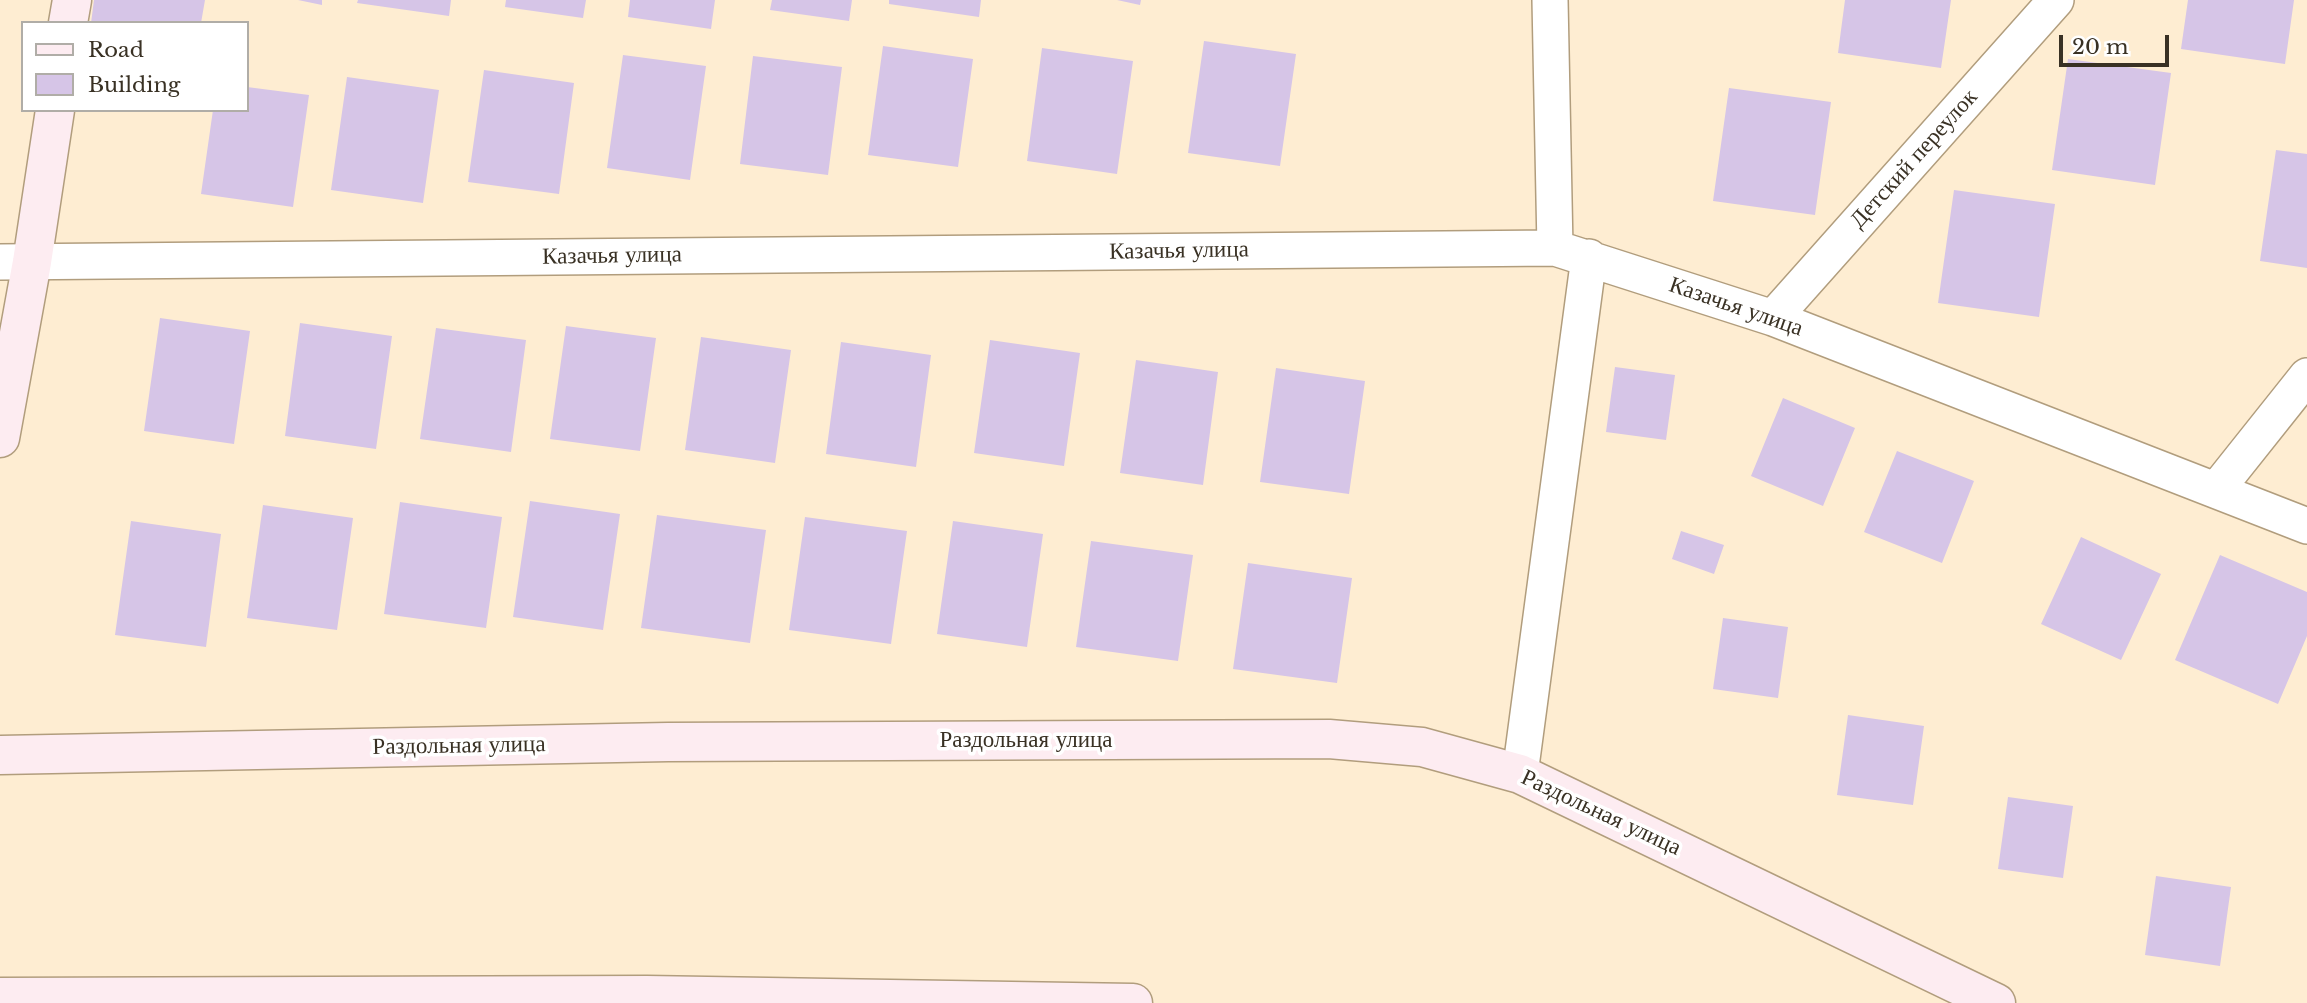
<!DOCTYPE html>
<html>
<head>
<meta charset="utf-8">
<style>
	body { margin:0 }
	#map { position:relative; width:2307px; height:1003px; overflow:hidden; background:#feedd2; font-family:"Libre Baskerville",serif }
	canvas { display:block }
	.legend { position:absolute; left:21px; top:21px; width:228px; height:91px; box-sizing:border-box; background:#fff; border:2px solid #b0ada7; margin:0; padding:9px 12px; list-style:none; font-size:21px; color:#393124 }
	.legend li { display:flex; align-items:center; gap:14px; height:35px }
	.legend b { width:35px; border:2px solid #b0ada7 }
	.scale { position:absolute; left:2059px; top:35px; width:110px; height:32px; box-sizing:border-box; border:4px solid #393124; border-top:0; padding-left:9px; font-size:21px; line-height:24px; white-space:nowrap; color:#393124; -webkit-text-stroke:5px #fff; paint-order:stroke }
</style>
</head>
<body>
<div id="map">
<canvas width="2307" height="1003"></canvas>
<ul class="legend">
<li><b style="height:9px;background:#fdecf1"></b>Road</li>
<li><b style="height:19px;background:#d6c5e7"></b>Building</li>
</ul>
<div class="scale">20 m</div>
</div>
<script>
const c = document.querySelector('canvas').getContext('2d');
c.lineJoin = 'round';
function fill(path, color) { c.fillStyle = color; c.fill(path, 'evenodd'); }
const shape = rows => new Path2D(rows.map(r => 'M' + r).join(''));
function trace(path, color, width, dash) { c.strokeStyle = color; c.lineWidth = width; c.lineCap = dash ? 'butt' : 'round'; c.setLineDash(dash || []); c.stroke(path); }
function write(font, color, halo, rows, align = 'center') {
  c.font = font + ' "Libre Baskerville",serif'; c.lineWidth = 7; c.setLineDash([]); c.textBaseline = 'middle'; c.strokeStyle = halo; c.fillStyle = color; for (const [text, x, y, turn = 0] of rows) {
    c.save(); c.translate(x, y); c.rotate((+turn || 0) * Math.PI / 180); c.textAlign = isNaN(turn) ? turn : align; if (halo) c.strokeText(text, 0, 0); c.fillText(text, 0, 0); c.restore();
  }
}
const building = shape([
	[94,0,205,0,201,23,91,23],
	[298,0,322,0,322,5],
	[358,0,451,0,449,16,357,3],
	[506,0,586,0,583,18,505,7],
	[630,0,715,0,711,29,628,17],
	[772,0,852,0,849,21,770,10],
	[889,0,981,0,979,17,889,4],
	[1117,0,1141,0,1140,5],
	[1845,0,1951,0,1941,68,1838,53],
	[2188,0,2294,0,2285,64,2181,49],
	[1204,41,1296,54,1280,166,1188,153],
	[883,46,973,59,958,167,868,155],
	[1042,48,1133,61,1117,174,1027,161],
	[623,55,706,66,690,180,607,168],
	[753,56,842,67,828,175,740,164],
	[2068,59,2171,73,2155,185,2052,170],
	[484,70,574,83,559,194,468,182],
	[347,77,439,90,423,203,331,190],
	[247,87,309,95,293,207,201,194,213,110,247,110],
	[1729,88,1831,102,1815,215,1713,201],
	[2276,150,2307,154,2307,268,2260,261],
	[1954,190,2055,204,2039,317,1938,303],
	[160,318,250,331,234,444,144,431],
	[300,323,392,336,376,449,285,436],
	[566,326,656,338,640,451,550,439],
	[436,328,526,340,511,452,420,439],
	[701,337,791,350,775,463,685,450],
	[990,340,1080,353,1064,466,974,453],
	[841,342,931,355,916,467,826,454],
	[1136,360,1218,372,1203,485,1120,473],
	[1615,367,1675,375,1666,440,1606,432],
	[1276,368,1365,381,1349,494,1260,482],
	[1783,398,1855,428,1823,506,1751,476],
	[1897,451,1974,481,1942,563,1864,532],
	[530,501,620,514,603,630,513,617],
	[400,502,502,517,486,628,384,614],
	[263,505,353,518,337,630,247,618],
	[657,515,766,530,750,643,641,628],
	[805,517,907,531,891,644,789,630],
	[131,521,221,534,206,647,115,635],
	[953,521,1043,534,1027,647,937,634],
	[1681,531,1724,545,1714,574,1672,559],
	[2081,537,2161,574,2121,660,2041,624],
	[1091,541,1193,555,1178,661,1076,647],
	[2220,555,2307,592,2307,636,2278,704,2175,660],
	[1248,563,1352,578,1337,683,1233,669],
	[1723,618,1788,627,1778,698,1713,689],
	[1848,715,1924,726,1913,805,1837,795],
	[2008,797,2073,806,2063,878,1998,869],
	[2156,876,2231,887,2220,966,2145,955]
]);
const street = shape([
	[1550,0,1555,248],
	[0,262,1555,248,1773,318,2307,526],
	[1773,318,2056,0],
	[2217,489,2307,376],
	[1520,774,1589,257]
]);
const secondary = shape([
	[68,23,72,0],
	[0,438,32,262,55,110],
	[0,755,668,742,1329,739,1422,747,1520,774,1996,1003],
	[0,997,647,995,1133,1003]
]);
const streetNames = [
	["Детский переулок",1914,159,-48],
	["Казачья улица",1179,251,-1],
	["Казачья улица",612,256,-1],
	["Казачья улица",1736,307,19],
	["Раздольная улица",1026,741],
	["Раздольная улица",459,746,-1],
	["Раздольная улица",1601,813,25]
];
fill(building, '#d6c5e7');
trace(street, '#b19d7d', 38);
trace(secondary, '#b19d7d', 41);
trace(street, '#fff', 35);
trace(secondary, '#fdecf1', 38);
write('23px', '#393124', '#fff', streetNames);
</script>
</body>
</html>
